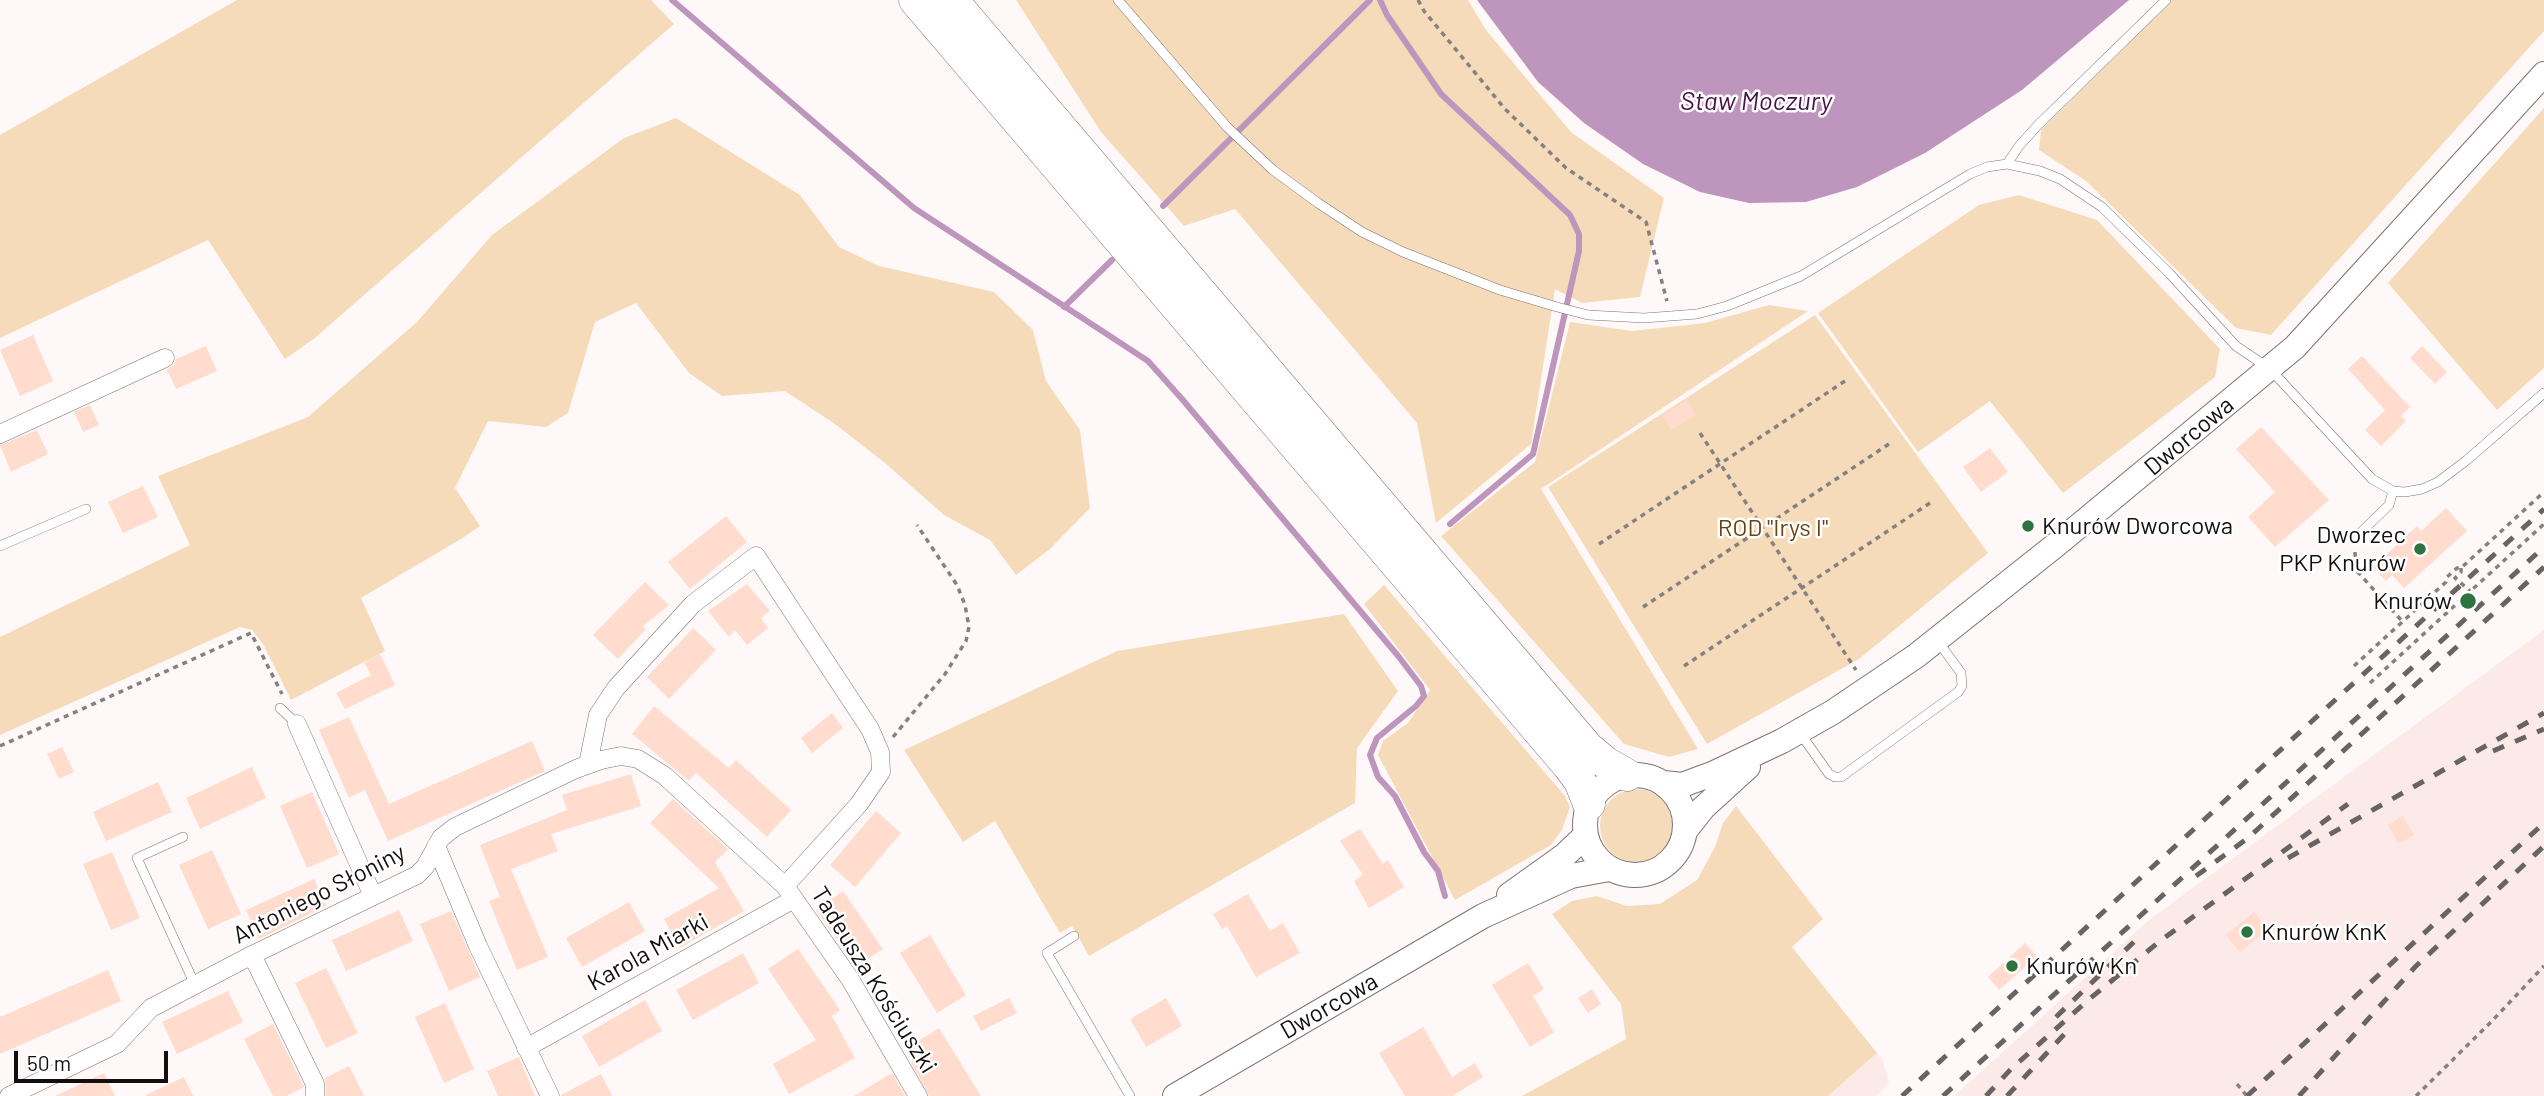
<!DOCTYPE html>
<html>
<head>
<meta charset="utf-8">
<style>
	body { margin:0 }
	#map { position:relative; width:2544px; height:1096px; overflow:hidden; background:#fef9f8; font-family:Barlow,sans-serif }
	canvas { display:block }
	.scale { position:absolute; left:14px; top:1051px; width:154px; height:32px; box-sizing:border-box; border:4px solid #120e0e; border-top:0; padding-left:9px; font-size:21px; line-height:24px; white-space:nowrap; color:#120e0e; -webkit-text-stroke:5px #fff; paint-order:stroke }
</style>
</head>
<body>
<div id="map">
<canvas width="2544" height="1096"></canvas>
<div class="scale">50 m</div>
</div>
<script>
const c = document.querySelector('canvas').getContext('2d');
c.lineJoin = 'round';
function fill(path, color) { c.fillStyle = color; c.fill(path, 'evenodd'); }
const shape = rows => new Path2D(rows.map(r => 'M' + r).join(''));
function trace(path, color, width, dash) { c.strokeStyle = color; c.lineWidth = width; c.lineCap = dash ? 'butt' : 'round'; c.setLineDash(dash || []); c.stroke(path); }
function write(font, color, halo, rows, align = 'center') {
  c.font = font + ' Barlow,sans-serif'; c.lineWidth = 5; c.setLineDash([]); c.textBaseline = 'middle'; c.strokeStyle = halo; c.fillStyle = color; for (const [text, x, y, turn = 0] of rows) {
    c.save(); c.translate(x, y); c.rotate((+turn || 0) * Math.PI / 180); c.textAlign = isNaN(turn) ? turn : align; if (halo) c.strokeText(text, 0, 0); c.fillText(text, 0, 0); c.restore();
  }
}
const built = shape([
	[2544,630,2544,1096,1954,1096,2149,920],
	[1877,1053,1883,1061,1889,1083,1876,1096,1828,1096]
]);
const green = shape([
	[237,0,651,0,674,24,315,338,285,359,208,240,0,338,0,135],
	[1016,0,1468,0,1486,30,1571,132,1664,198,1640,297,1582,303,1555,289,1531,444,1436,523,1417,423,1235,209,1184,226,1101,132],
	[2172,0,2544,0,2544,31,2271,335,2236,328,2086,181,2039,150,2041,130],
	[2544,108,2544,368,2497,410,2388,283],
	[676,118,800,195,839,247,879,266,994,292,1033,330,1046,381,1080,430,1090,508,1050,549,1016,575,990,540,944,515,885,463,835,424,785,391,722,396,689,373,636,303,595,322,568,413,546,427,488,421,455,488,480,526,461,539,361,598,385,651,291,700,263,644,252,630,240,627,0,735,0,637,190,545,158,476,308,417,417,322,492,235,624,138],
	[2019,195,2097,220,2220,349,2215,377,2063,493,1990,401,1918,452,1818,313,1979,205],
	[1769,305,1808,311,1541,489,1698,749,1669,757,1624,744,1441,536,1535,462,1570,322,1632,331,1705,323],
	[1815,315,1988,553,1859,659,1707,744,1548,487],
	[1384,585,1565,796,1570,807,1562,830,1551,845,1455,900,1378,755,1383,741,1408,723,1430,690,1364,604],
	[1344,614,1398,691,1357,748,1355,803,1089,956,1072,926,1060,933,995,821,963,842,904,750,1117,651],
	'1600 826a37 37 0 1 1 74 0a37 37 0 1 1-74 0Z',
	[1736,806,1823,919,1792,947,1877,1053,1828,1096,1522,1096,1626,1039,1621,1004,1552,914,1572,901,1597,896,1627,906,1660,904,1697,880,1715,847,1723,823]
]);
const water = shape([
	[1477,0,2129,0,2022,90,1925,153,1857,187,1806,202,1749,203,1700,192,1643,164,1584,123,1538,82]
]);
const stream = shape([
	[672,0,914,208,1148,361,1182,399,1399,657,1421,686,1424,696,1416,706,1377,738,1370,755,1378,777,1395,796,1424,852,1438,871,1445,896],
	[1380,0,1387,15,1441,94,1570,215,1579,234,1579,251,1533,454,1450,524],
	[1163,206,1370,0],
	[1064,307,1112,260]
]);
const building = shape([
	[33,335,53,381,20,396,0,350],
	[206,346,217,371,176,389,167,370,174,365,176,359],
	[2422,346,2447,372,2435,384,2410,358],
	[2362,356,2410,407,2401,416,2406,421,2381,446,2365,430,2385,410,2348,369],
	[1687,400,1696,415,1671,430,1662,415],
	[90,405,99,425,83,432,74,412],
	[2261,427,2329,500,2275,547,2248,517,2275,492,2236,449],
	[37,430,48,454,11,472,0,445],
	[1990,448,2008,472,1981,492,1963,467],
	[143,486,158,517,123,533,108,502],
	[2446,508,2467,531,2404,588,2392,575,2386,581,2373,567,2417,526,2421,531],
	[726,516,747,542,690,589,668,562],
	[645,582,669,605,643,626,646,629,618,659,593,635],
	[747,584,770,611,761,618,768,628,747,645,735,630,729,637,708,611],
	[693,628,716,650,669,699,647,677],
	[380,654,395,685,345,709,336,693,371,675,364,662],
	[654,706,729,768,736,760,791,810,767,837,696,773,689,781,632,734],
	[832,713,843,728,812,753,801,738],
	[349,717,389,804,532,741,545,771,388,841,365,790,349,798,319,730],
	[62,747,74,772,59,779,47,754],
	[252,767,266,798,200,829,186,798],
	[631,774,641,806,551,834,558,851,511,869,548,957,517,970,489,901,500,897,480,845,567,810,562,795],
	[158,782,172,812,106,841,93,812],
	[312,792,339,854,307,868,280,806],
	[673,799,728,849,715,862,744,911,680,948,664,919,719,888,650,823],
	[876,811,901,833,855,887,830,865],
	[2403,816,2414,835,2399,844,2388,825],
	[1360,829,1383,864,1388,860,1404,887,1369,908,1354,881,1363,875,1340,841],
	[212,850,241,914,208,929,179,865],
	[112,852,140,918,111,930,83,864],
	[314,879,326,906,259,939,246,910],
	[843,891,883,949,856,967,816,910],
	[1248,894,1270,931,1283,923,1300,953,1256,977,1227,926,1222,929,1213,914],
	[629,902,645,931,582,967,566,938],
	[399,910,413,941,346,971,332,940],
	[451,911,480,977,449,991,420,924],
	[2254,912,2268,929,2240,952,2226,935],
	[930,935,966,995,937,1013,900,953],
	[2025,943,2037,956,1999,990,1988,977],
	[798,949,840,1010,832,1016,855,1058,789,1094,773,1064,816,1040,768,969],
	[743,953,759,983,693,1020,676,990],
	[1528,963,1544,989,1533,996,1554,1032,1530,1047,1492,985],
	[326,968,358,1033,326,1048,295,983],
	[108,970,121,1001,0,1054,0,1017],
	[1592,989,1601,1004,1588,1013,1578,998],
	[228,991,243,1022,177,1054,162,1022],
	[1009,998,1017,1013,981,1031,973,1016],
	[1166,998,1182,1026,1146,1047,1130,1019],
	[645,1000,662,1031,599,1067,582,1036],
	[445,1003,474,1069,444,1083,415,1017],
	[273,1024,304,1087,286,1096,273,1096,244,1039],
	[1423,1027,1452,1077,1475,1063,1483,1077,1452,1096,1405,1096,1379,1053],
	[939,1028,981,1096,929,1096,911,1062,917,1058,910,1046],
	[519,1057,535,1096,498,1096,487,1071],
	[349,1066,364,1096,326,1096,325,1078],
	[104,1073,115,1096,55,1096],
	[892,1073,905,1096,854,1096],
	[601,1074,612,1096,561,1096,561,1095],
	[184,1077,193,1096,144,1096]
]);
const path = shape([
	[1418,0,1424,11,1505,109,1566,168,1646,222,1667,301],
	[1700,433,1856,670],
	[1599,544,1845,381],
	[2355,552,2356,570,2402,621],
	[2461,568,2461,572,2455,578,2470,591],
	[1643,607,1889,444],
	[1684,666,1930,503],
	[2354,666,2446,582,2447,577,2457,568,2461,568,2544,492],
	[2370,683,2544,524],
	[893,737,945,674,966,641,969,627,965,605,957,585,917,525],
	[0,746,251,633,282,694],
	[2237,1084,2247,1096],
	[2416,1096,2491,1022,2544,966]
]);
const lane = shape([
	[1118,0,1227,127,1273,170,1318,203,1362,232,1403,252,1500,290,1557,307,1588,315,1644,318,1697,314,1727,306,1801,276,1970,174,1987,167,2007,164,2040,171,2060,179,2102,207,2170,274,2236,346,2270,369,2372,479,2393,491,2405,492,2422,489,2438,482,2467,460,2544,393],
	[2007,164,2019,146,2038,125,2166,0],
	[2354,539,2389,505,2393,491],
	[0,546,86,509],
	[280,708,297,724],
	[1800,733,1829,774,1835,777,1841,777,1958,692,1962,686,1961,673,1937,640],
	[183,837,137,858,195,985],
	[1074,936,1047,953,1130,1096]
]);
const street = shape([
	[0,434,165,358],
	[297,724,373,896],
	[588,764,598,715,616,688,693,604,756,556,870,729,880,752,881,772,859,804,785,886],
	[436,846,478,946,550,1096],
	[252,955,315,1084,315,1096],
	[526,1048,794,899],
	[9,1096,117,1044,151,1008,252,955,417,875,425,867,441,838,455,827,576,769,601,760,621,756,638,759,665,776,785,886,850,979,918,1096]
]);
const secondary = shape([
	'1585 825a50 50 0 1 1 100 0a50 50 0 1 1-100 0Z',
	[1664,783,1682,785,1712,774,1782,741,1833,712,1916,656,2057,544,2295,347,2544,74],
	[1685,831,1703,808,1748,767],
	[1509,895,1565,855,1586,835],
	[1175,1096,1483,916,1571,876,1609,869]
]);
const highway = shape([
	[915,0,1568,765,1580,781,1589,804],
	[952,0,1588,748,1606,763,1627,775]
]);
const rail = shape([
	[2493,751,2544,729],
	[2288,858,2544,713],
	[2196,876,2248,838,2544,567],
	[2056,1017,2139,937],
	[1902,1096,2544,509],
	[1943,1096,2544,547],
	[1986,1096,2011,1069,2087,1001,2160,941,2348,804],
	[2007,1096,2071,1027],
	[2247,1096,2544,823],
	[2299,1096,2415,967,2544,846]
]);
const markers = [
	[2028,526,7,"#2d7441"],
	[2420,549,7,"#2d7441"],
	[2468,601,9,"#2d7441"],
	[2247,932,7,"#2d7441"],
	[2012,966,7,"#2d7441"]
];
const streetNames = [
	["Dworcowa",2189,436,-40],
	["Antoniego Słoniny",319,894,-27],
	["Karola Miarki",648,952,-29],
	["Tadeusza Kościuszki",874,980,58],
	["Dworcowa",1329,1006,-30]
];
const poiNames = [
	["Knurów Dworcowa",2042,526],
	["Dworzec",2406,535,"right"],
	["PKP Knurów",2406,563,"right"],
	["Knurów",2452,601,"right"],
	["Knurów KnK",2261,932],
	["Knurów Kn",2026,966]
];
const parkNames = [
	["ROD \"Irys I\"",1773,528]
];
const waterNames = [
	["Staw Moczury",1756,101]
];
fill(built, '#fceae9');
fill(green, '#f6dbba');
fill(water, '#be95bc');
trace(stream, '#be95bc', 6);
fill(building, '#ffdccd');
trace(lane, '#7e7272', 10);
trace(street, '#7e7272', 19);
trace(secondary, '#7e7272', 26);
trace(highway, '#7e7272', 33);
trace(path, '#858181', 3.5, [5, 5]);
trace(lane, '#fff', 9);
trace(street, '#fff', 18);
trace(secondary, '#fff', 24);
trace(highway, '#fff', 32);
trace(rail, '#686464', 5, [12, 12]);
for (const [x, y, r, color] of markers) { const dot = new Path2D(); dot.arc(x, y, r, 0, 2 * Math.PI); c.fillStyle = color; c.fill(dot); trace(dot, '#fff', 2.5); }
write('24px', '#120e0e', '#fff', streetNames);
write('24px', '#120e0e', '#fff', poiNames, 'left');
write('24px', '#68450f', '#fff', parkNames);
write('italic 26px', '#451345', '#fff', waterNames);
</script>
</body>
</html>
